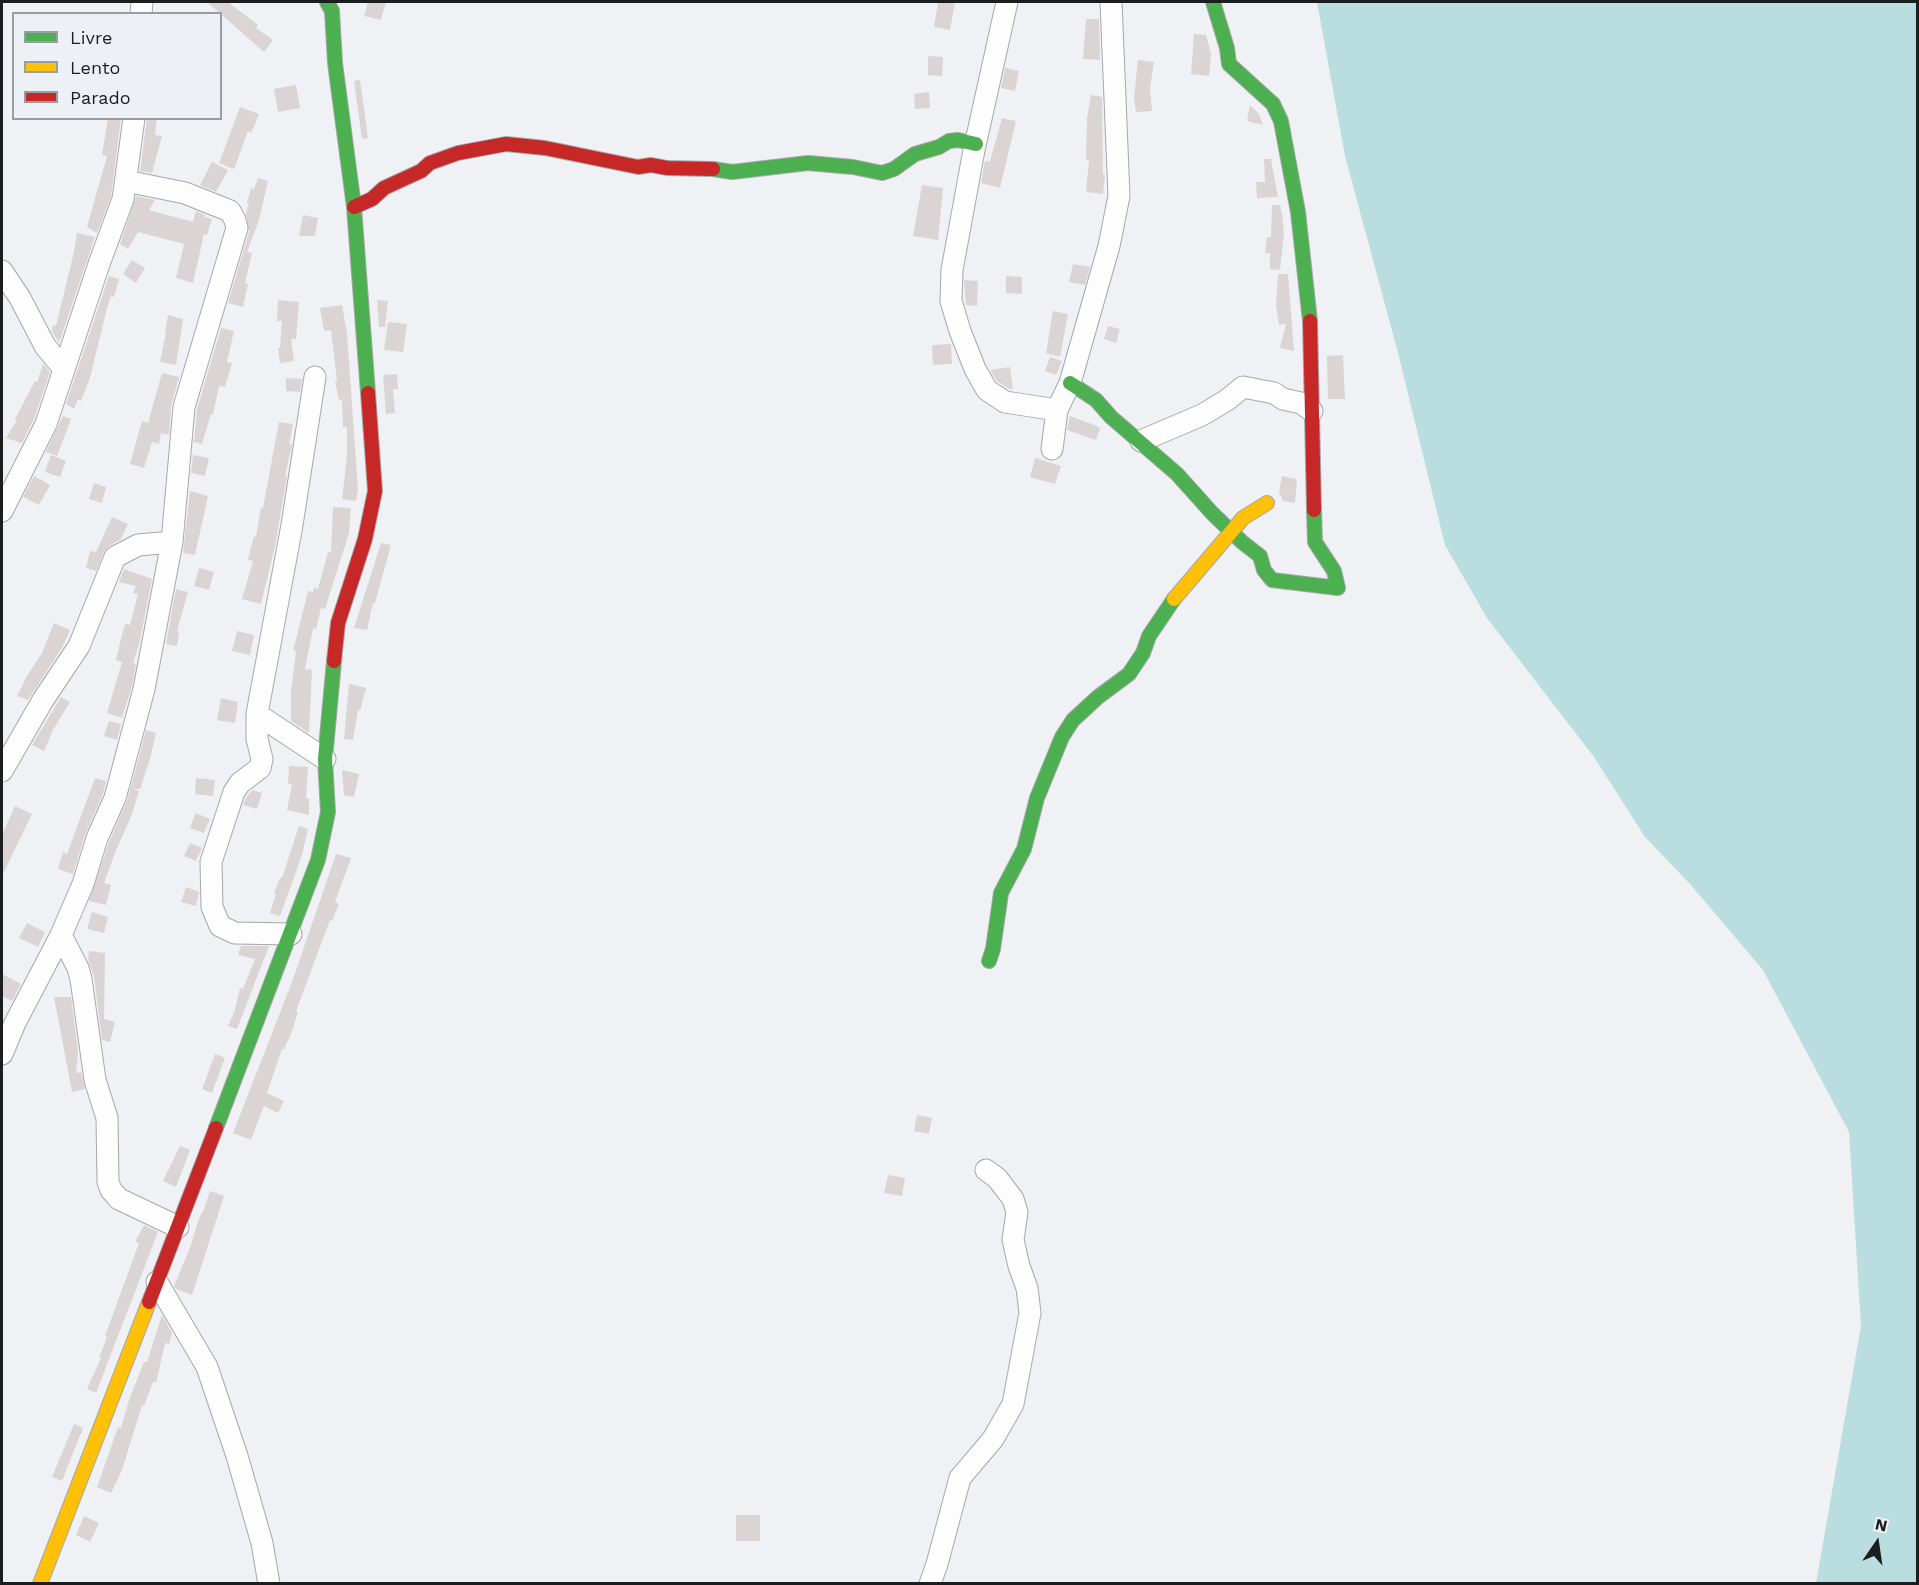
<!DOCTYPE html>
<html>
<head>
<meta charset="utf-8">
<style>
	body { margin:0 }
	#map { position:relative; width:1919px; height:1585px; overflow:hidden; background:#eff1f4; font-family:"Work Sans",sans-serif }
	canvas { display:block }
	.frame { position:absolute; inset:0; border:3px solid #1b1d1e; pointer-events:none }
	.legend { position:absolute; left:12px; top:12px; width:210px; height:108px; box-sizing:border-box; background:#edf1f6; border:2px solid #999ca0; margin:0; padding:8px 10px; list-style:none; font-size:18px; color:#1b1d1e }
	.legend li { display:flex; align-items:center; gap:12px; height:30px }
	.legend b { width:30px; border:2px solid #999ca0 }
	.north { position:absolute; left:1847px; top:1513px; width:60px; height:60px; -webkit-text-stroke:4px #edf1f6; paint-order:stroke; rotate:13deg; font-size:16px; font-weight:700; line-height:24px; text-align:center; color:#1b1d1e }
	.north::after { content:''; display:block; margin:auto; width:21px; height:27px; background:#1b1d1e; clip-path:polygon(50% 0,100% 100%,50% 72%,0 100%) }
</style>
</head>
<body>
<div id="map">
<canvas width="1919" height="1585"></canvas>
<div class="frame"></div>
<ul class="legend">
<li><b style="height:8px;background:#4caf50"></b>Livre</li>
<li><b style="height:8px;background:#ffc107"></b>Lento</li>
<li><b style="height:8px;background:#c62828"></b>Parado</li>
</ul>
<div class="north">N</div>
</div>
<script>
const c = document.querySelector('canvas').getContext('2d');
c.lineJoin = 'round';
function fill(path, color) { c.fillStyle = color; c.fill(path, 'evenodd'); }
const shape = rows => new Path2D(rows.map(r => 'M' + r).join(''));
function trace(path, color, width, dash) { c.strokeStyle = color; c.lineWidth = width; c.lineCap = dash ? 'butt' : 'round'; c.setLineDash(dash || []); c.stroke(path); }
const water = shape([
	[1317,2,1917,2,1917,1583,1816,1583,1861,1326,1849,1132,1763,970,1690,884,1645,837,1594,757,1487,618,1445,545,1398,353,1345,156]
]);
const building = shape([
	[207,2,228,2,258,25,256,28,273,40,264,52],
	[368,2,386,2,381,20,364,16],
	[938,2,955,2,950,30,934,27],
	[1086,19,1099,19,1100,60,1083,59],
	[1194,34,1206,35,1211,54,1209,76,1191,74],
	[928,56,943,57,942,76,928,75],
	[1138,60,1154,62,1150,88,1152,111,1136,112,1134,98],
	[1005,68,1019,71,1015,91,1001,88],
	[360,80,368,138,362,139,354,81],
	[296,85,300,108,278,112,274,89],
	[929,92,930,108,915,109,914,94],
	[1091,95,1102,97,1103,174,1105,175,1103,194,1086,192,1089,160,1086,160,1087,118],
	[1250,105,1259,114,1263,125,1247,121],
	[240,107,259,114,251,133,248,131,234,169,219,163],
	[108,118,121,118,111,196,97,233,87,227,107,156,102,155],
	[147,118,157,118,155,135,162,136,152,173,140,171],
	[1002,118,1016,121,1000,188,981,183,985,161,990,162],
	[1264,159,1271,159,1278,197,1257,198,1256,182,1265,182],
	[212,162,228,170,216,192,200,185],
	[258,178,268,181,259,220,247,252,252,253,245,283,248,284,243,307,228,303,249,232,246,213,249,204,247,203,251,188,254,189],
	[922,185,943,188,938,240,913,236],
	[136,196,155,200,149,210,193,222,196,211,205,215,204,217,212,219,207,235,204,234,193,283,176,278,184,244,138,232,128,249,120,244],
	[1272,205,1280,205,1282,214,1284,234,1280,270,1270,269,1270,253,1265,253,1267,237,1271,237],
	[303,215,318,218,315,236,299,236],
	[77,233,95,237,59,343,52,331,53,325,56,326,74,252],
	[132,260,145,268,136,283,123,274],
	[1073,264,1090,267,1085,285,1069,282],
	[1278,274,1288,274,1294,351,1280,348,1286,324,1279,325,1276,305],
	[109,276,119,279,114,297,111,296,106,312,90,378,81,401,78,399,74,409,66,404],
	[1006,276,1022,277,1022,294,1006,293],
	[964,280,978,281,977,306,966,305],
	[278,300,299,302,296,339,291,339,294,361,280,363,278,348,280,348,282,321,277,321],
	[377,300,388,301,385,327,379,327],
	[342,305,347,333,358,490,356,501,342,499,347,456,347,427,343,427,342,400,339,400,335,381,337,381,331,330,324,331,320,308],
	[1053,311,1068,314,1060,357,1046,353],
	[168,315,183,319,176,365,160,362,166,333,165,333],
	[388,322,407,324,403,352,384,350],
	[1108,326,1120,329,1116,343,1104,339],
	[221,328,234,331,227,362,232,363,225,387,219,386,213,415,211,414,202,444,194,442,197,409],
	[951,344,952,364,933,365,932,345],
	[1343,355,1345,399,1328,399,1327,356],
	[1050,357,1062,361,1056,375,1045,371],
	[43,364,50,372,34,419,22,443,6,438,17,420,15,419,35,381,37,382],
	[1010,367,1013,389,1009,389,997,381,990,370],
	[162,373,179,377,171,406,169,435,161,433,159,444,152,442,144,468,130,464,142,421,148,423],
	[397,374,398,389,393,389,395,413,386,414,383,375],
	[286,378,302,379,300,392,286,391],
	[63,416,71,419,57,456,46,452],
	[1070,416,1097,426,1100,429,1096,440,1067,430],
	[279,422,293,424,289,444,292,445,285,476,287,476,275,546,261,604,242,599,253,561,248,560,254,536,256,537,261,507,263,508],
	[51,455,66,461,60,477,45,472],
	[193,455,209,458,205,476,191,473],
	[1035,458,1061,466,1055,484,1030,477],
	[34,476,50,485,39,505,23,497],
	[1282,476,1297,479,1295,503,1283,501,1279,492],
	[94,483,106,487,102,503,89,499],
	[190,491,208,496,195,555,183,553],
	[333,507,351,508,349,533,325,609,321,608,316,629,313,628,305,669,312,670,309,733,291,721,291,691,296,651,293,651,308,591,313,592,314,588,318,589,328,552,331,553],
	[112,517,128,524,121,539,109,546,104,552,96,571,86,568,90,551,96,552],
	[381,543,391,545,375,603,373,603,367,630,354,628],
	[199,568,214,572,209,590,194,586],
	[124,569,152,579,140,640,133,663,136,664,132,686,122,718,107,713,122,662,116,660,121,639,125,624,130,625,138,594,133,593,136,586,119,582],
	[176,589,188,592,177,631,179,632,177,646,166,644],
	[54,623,70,630,62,648,28,700,17,696,27,676,42,653],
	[237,631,254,635,250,655,232,651],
	[349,684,366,688,360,711,358,710,353,740,344,739],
	[61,697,70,702,53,730,44,751,32,745],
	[221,698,238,702,235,723,217,720],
	[109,721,121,724,117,740,104,736],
	[146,730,156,733,150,759,140,789,133,789,139,791,131,817,116,850,104,883,111,885,106,905,89,901,109,842,127,801],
	[289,766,308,767,306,798,309,799,309,815,287,810,292,784,288,784],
	[342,770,359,774,354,797,344,795],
	[95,778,106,781,103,794,85,834,73,874,58,869,63,852,67,854],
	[196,778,215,780,213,796,195,794],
	[252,790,262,793,257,809,243,805,246,798],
	[15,806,32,814,2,876,2,835],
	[196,813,210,819,204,833,190,828],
	[299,826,308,829,302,855,280,916,270,913,276,894,274,893,280,878,282,878],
	[190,843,202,848,196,861,184,856],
	[336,854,351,858,335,902,339,904,332,921,330,920,296,1011,298,1012,291,1034,284,1049,282,1049,267,1093,284,1101,278,1113,264,1106,251,1140,233,1133,292,982],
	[186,887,199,892,196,906,181,902],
	[92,912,108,917,104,933,87,929],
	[27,923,45,932,38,947,19,938],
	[241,946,269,946,237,1029,228,1026,235,1010,240,988,243,989,255,959,238,955],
	[89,951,105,953,104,1019,115,1022,110,1042,102,1040,94,977,88,959],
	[2,974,21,984,12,1001,2,996],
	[54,997,71,997,78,1052,76,1073,81,1072,85,1089,72,1092],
	[215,1054,225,1058,212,1093,202,1089],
	[917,1115,932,1118,929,1134,914,1131],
	[180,1146,190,1150,176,1187,163,1181],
	[888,1175,905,1178,902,1196,884,1193],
	[210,1191,224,1196,192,1295,176,1289,174,1286,190,1248,198,1221,202,1212,203,1212],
	[144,1225,158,1232,96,1393,87,1389,101,1358,99,1358,107,1337,105,1336,139,1243,135,1242],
	[162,1315,172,1333,169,1344,165,1343,156,1383,153,1382,144,1406,142,1405,122,1470,111,1493,97,1487,118,1427,121,1428,129,1400,144,1362,147,1362],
	[74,1424,83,1428,62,1481,52,1477],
	[736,1515,760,1515,760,1541,736,1541],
	[84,1516,99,1523,90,1542,76,1535]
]);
const street = shape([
	[1007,2,974,150,952,270,951,301,960,331,975,369,987,390,1005,402,1057,410],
	[141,14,142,2],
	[2,271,20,298,45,346,63,368],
	[1141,441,1202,415,1227,400,1243,387,1274,393,1283,399,1301,403,1312,411],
	[1052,449,1057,410,1070,383,1109,246,1119,196,1111,2],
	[2,511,46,424,99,264,123,199,134,118],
	[257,714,325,759],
	[2,771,43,700,79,646,115,557,138,545,172,542],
	[291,934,235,933,220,926,212,907,211,862,234,792,240,783,260,768,262,759,257,739,257,714,292,525,315,377],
	[61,935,78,968,81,979,95,1080,107,1118,108,1182,111,1190,119,1199,178,1227],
	[2,1054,15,1023,61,935,83,884,97,838,115,798,144,689,172,542,184,407,237,228,235,220,230,211,185,193,126,181],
	[157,1282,207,1367,237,1456,262,1543,269,1584],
	[930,1584,937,1564,960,1478,993,1439,1013,1404,1030,1313,1027,1288,1019,1266,1013,1240,1017,1212,1013,1199,997,1178,986,1170]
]);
const fast = shape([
	[327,2,332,11,335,63,354,207,368,393],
	[1213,2,1227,48,1229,64,1273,104,1281,121,1298,212,1310,321],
	[713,169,732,172,808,163,853,167,882,173,894,169,915,154,939,147,949,141,958,140,976,144],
	[1070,383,1096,400,1111,417,1177,474,1212,513,1242,542,1260,556,1264,570,1272,580,1338,588,1334,571,1315,542,1314,510],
	[989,961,993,949,1001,893,1024,849,1037,798,1062,737,1073,720,1098,697,1129,674,1143,653,1149,636,1174,599],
	[216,1128,318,860,328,812,325,759,334,661]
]);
const slow = shape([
	[1174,599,1243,518,1267,503],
	[40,1584,149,1302]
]);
const jam = shape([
	[354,207,372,199,384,188,421,171,430,163,458,153,506,144,545,148,638,167,651,165,667,168,713,169],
	[1310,321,1314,510],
	[334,661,338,623,365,539,375,491,368,393],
	[149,1302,216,1128]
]);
fill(water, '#badedf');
fill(building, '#dbd4d4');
trace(street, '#a6a7aa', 23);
trace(fast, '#a6a7aa', 16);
trace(slow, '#a6a7aa', 16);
trace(jam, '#a6a7aa', 16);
trace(street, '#fdfdfd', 21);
trace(fast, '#4caf50', 14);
trace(slow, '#ffc107', 14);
trace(jam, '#c62828', 14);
</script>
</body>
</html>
